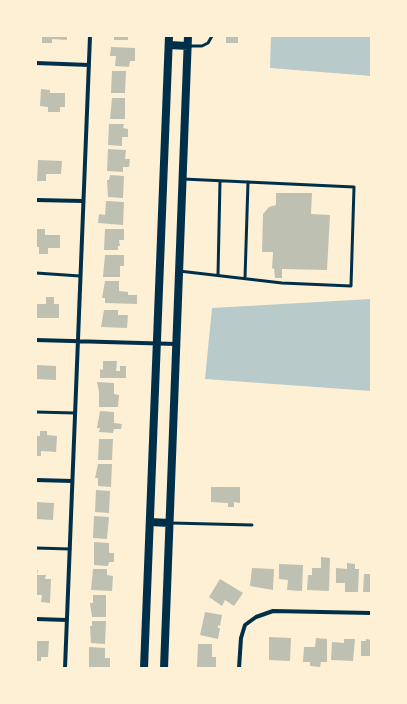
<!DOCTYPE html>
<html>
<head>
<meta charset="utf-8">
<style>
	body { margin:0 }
	#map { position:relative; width:407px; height:704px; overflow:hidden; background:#fdf0d5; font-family:Georgia,serif }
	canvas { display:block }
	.frame { position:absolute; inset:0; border:37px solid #fdf0d5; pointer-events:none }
</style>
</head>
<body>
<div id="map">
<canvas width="407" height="704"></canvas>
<div class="frame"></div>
</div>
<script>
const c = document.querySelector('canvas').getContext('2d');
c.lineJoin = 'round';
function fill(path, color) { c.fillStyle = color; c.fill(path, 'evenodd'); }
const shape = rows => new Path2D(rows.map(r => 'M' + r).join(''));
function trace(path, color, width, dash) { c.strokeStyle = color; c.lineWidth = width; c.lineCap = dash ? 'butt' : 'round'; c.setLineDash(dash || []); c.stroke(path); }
const green = shape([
	[271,36,371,36,371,76,270,68],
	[371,299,371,391,205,379,212,308]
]);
const building = shape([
	[42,36,67,36,67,40,52,39,52,43,42,43],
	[114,36,128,36,128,40,114,40],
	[226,36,238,36,238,43,226,43],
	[111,47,135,48,135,61,130,61,129,67,115,66,116,56,110,56],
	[112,71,126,71,125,93,111,93],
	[41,89,50,90,50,93,65,93,65,107,60,107,60,112,48,112,48,107,40,106],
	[112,98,125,98,125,119,110,119],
	[109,124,124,124,123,128,128,129,128,137,122,137,122,146,108,145],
	[108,149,126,150,125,159,130,159,129,167,123,167,123,172,107,171],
	[38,160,62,161,61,174,46,174,46,181,37,181],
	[110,175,124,176,123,198,108,197,107,180,109,180],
	[276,193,312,193,311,214,330,215,327,270,282,269,282,278,275,278,274,268,272,269,273,252,262,252,263,214,269,207,276,205],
	[106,201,124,202,123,225,98,223,99,214,105,215],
	[36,229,45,229,45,235,60,235,60,248,48,248,48,254,39,254,39,247,36,247],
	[105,229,124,229,124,240,119,240,120,246,118,246,118,250,104,250],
	[105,255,124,255,124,266,120,266,120,277,103,277],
	[105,281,119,281,119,291,128,292,128,295,137,295,137,304,105,303,105,298,102,298],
	[46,297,54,297,54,304,59,304,59,318,36,318,36,304,46,304],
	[104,310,118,310,118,315,128,315,127,328,101,327],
	[103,361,117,361,116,371,120,371,120,366,126,366,126,378,100,378,100,369,103,370],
	[36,365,56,366,56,380,36,379],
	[97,382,114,383,114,394,119,395,118,407,99,407,99,392],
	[100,411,114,412,114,423,122,424,121,429,114,429,113,433,99,432,100,428,97,428],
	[40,431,47,431,47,435,57,436,56,452,41,451,41,456,36,456,36,436,40,436],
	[99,439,113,439,112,460,98,460],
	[98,464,112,464,111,487,98,486,98,478,95,478],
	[211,487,240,487,240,503,234,502,234,507,228,507,228,503,211,502],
	[96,490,110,491,109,513,95,512],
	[36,502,54,503,53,520,36,519],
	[94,516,109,517,107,539,93,538],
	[94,542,109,543,109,553,114,553,114,562,109,562,108,566,94,565],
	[321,557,330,558,329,591,307,590,308,575,312,575,312,568,321,568],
	[347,563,355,564,355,569,359,569,358,592,345,592,345,583,336,583,336,568,347,569],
	[279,564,303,565,302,591,287,590,288,580,279,579],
	[252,568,274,569,273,590,250,586],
	[93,569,107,569,107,575,113,576,112,591,91,590],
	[36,570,38,570,37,575,46,575,45,579,51,579,50,603,41,602,42,595,36,595],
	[364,574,371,574,371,592,363,592],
	[220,579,243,593,234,606,225,600,222,606,209,597],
	[93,595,106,595,106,617,92,617,90,603,93,603],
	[205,612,222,615,220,626,218,625,218,628,220,628,218,639,200,635],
	[92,621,106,621,105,644,91,643,90,626,92,626],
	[269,637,291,638,290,661,269,660],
	[316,638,327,639,327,662,321,662,320,667,310,666,310,662,303,662,304,647,315,647],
	[344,639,355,639,353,661,331,660,332,642,344,643],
	[366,639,371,640,371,656,361,656,361,641,366,641],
	[38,641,49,641,48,657,41,657,41,661,36,661,36,642],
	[198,644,212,644,212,657,216,657,216,668,197,667],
	[89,647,105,648,105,658,110,658,110,668,89,668]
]);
const service = shape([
	[188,46,202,46,208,43,212,36],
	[179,271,282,283,351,286,354,187,183,179],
	[36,273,80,276],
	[218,275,220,181],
	[245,278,248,182],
	[36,412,75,413],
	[171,523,252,525],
	[36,548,70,549]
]);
const minor = shape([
	[36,63,89,65],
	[36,200,83,201],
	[36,340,176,344],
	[36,480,72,481],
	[36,619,67,620],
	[65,668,90,36],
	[239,668,241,638,245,625,256,617,273,611,371,613]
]);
const secondary = shape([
	[169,45,188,46],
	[150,522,169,523],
	[144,668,169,36],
	[164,668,188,36]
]);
fill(green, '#b9caca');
fill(building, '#bec0b2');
trace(service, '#003049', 3);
trace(minor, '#003049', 4);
trace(secondary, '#003049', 8);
</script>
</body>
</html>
